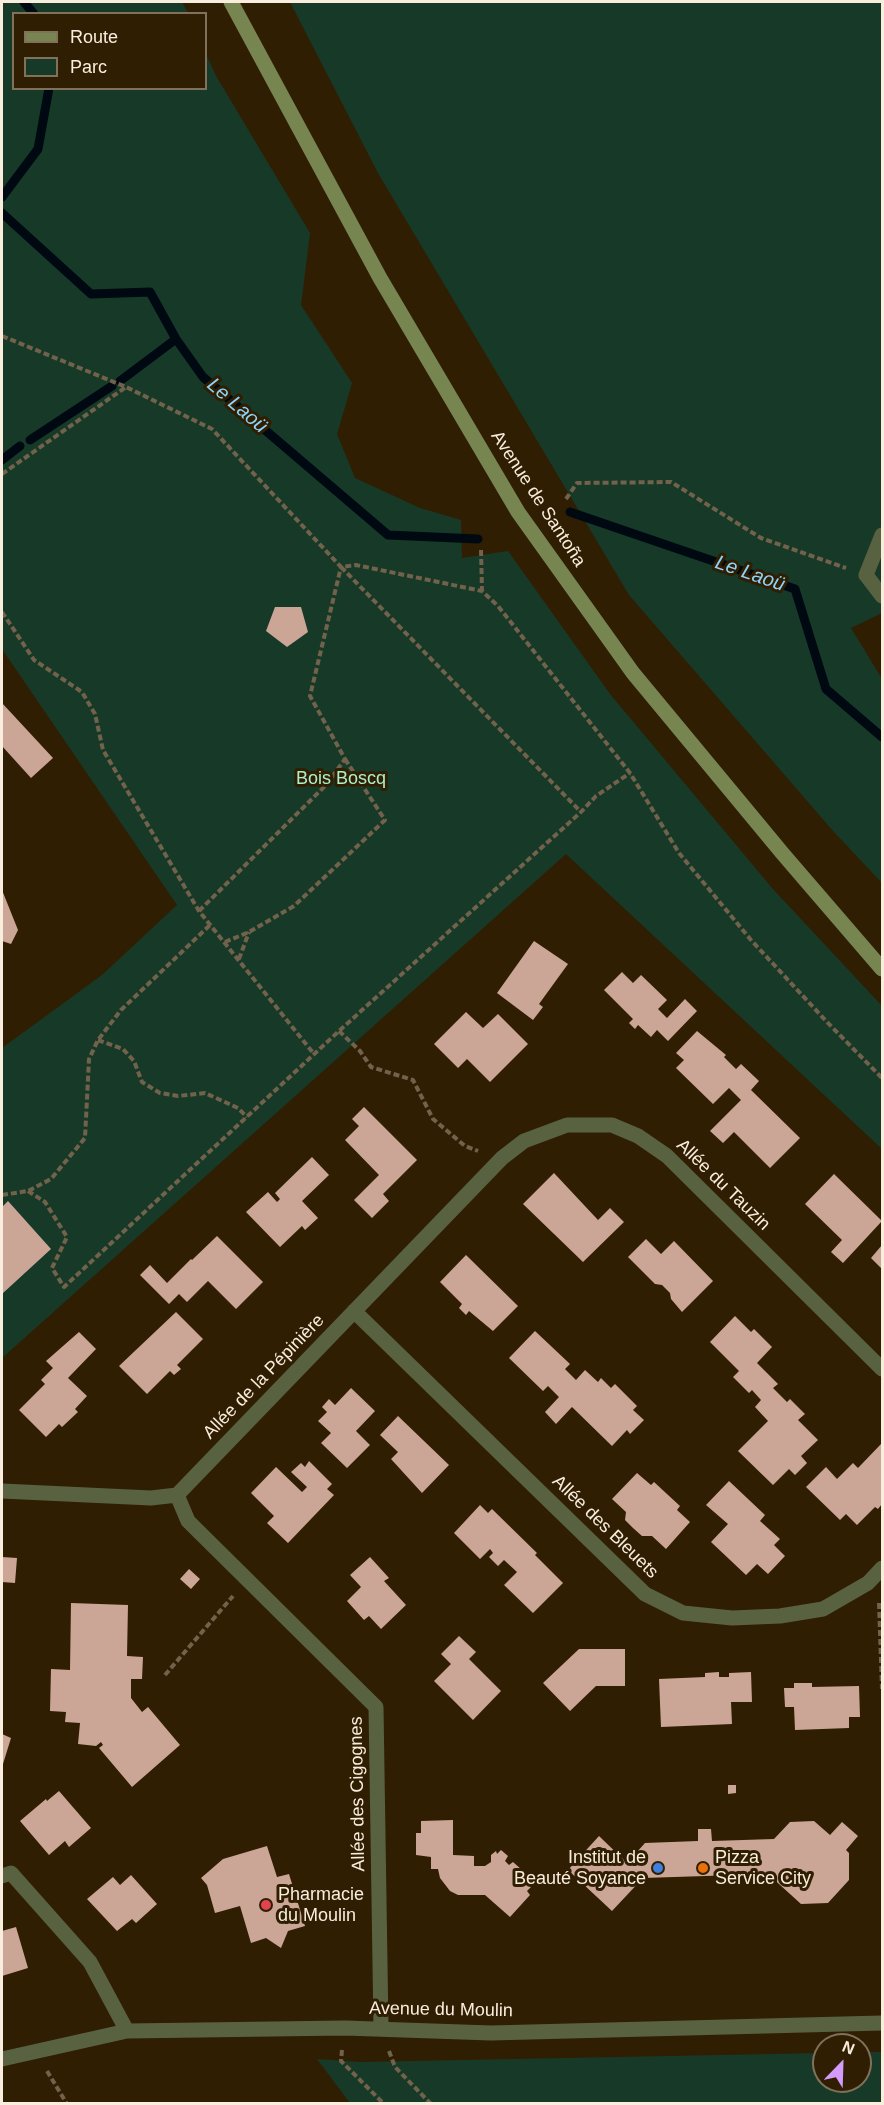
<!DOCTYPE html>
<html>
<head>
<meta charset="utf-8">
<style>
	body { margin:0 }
	#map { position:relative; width:884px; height:2105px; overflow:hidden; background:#301e03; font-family:Arial,sans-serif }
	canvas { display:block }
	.frame { position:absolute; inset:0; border:3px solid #f9eddd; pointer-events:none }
	.legend { position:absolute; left:12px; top:12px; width:195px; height:78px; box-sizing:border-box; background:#301e03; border:2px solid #80715a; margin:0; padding:8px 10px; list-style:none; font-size:18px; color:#f9eddd }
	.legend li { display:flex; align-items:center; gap:12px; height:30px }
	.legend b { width:30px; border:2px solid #80715a }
	.north { position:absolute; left:812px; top:2033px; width:60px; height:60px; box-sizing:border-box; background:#301e03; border:2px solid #80715a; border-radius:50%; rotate:23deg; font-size:16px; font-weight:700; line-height:24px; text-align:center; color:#f9eddd }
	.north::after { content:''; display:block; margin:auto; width:21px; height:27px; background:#d39cfc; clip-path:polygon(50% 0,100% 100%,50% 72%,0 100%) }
</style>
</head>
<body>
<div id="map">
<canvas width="884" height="2105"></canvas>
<div class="frame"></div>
<ul class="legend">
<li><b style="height:8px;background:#778650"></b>Route</li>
<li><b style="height:16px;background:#173a28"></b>Parc</li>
</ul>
<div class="north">N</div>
</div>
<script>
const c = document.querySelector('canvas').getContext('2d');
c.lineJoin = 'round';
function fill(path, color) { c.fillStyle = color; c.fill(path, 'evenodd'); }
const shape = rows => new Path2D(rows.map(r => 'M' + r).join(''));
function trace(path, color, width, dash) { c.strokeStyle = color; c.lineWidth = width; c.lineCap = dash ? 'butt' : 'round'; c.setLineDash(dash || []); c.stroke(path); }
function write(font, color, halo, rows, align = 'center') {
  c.font = font + ' Arial,sans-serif'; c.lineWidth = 6; c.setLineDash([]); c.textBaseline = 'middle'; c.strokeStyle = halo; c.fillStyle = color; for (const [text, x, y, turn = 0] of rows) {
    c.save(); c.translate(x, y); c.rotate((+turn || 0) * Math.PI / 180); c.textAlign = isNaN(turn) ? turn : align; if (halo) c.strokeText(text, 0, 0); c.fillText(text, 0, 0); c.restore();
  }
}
const green = shape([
	[2,2,182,2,188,13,14,14,14,88,206,88,206,54,216,76,310,233,301,305,352,383,337,434,355,478,420,508,461,520,462,558,508,551,610,694,772,888,882,1006,882,1149,566,854,2,1358,2,1048,102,975,177,905,2,649],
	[290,2,882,2,882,613,851,628,882,679,882,883,834,832,629,595,378,173],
	[860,2052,882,2052,882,2103,350,2103,317,2059,360,2062,824,2053,824,2081,860,2081]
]);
const stream = shape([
	[24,2,34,14],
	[2,197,38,149,49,88],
	[2,213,91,294,150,292,176,339,203,377,388,535,478,539],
	[120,381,176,339],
	[30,440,112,386],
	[2,460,20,446],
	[570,512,795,589,826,689,882,737]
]);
const building = shape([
	[275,607,301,607,308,632,287,647,266,631],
	[2,703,53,758,31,778,2,746],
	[2,890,18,930,11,944,2,941],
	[534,941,568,964,539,1004,543,1007,533,1020,497,993],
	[622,972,633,983,641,975,667,1000,658,1009,667,1018,685,999,697,1011,668,1041,657,1030,651,1037,638,1025,635,1029,629,1023,633,1019,604,990],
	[466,1012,483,1028,498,1014,528,1044,490,1082,467,1059,458,1068,434,1044],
	[697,1031,726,1055,724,1057,736,1069,741,1064,759,1081,751,1090,800,1138,770,1168,734,1132,723,1143,710,1131,741,1100,729,1088,713,1104,676,1068,684,1060,676,1053],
	[364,1107,417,1160,383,1194,389,1201,372,1218,354,1200,379,1175,345,1140,359,1126,352,1119],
	[312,1157,329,1175,302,1201,318,1218,305,1230,302,1226,280,1247,246,1212,268,1192,277,1202,280,1199,275,1193],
	[554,1173,598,1220,610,1208,624,1222,583,1262,523,1204],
	[834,1174,882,1221,843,1263,831,1252,842,1240,805,1204],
	[8,1201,51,1249,2,1294,2,1207],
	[217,1236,263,1282,236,1309,208,1281,187,1302,179,1294,169,1304,140,1275,150,1265,167,1283,191,1259,192,1260],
	[646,1239,661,1254,674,1241,713,1281,682,1312,671,1299,670,1293,662,1285,655,1284,628,1257],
	[882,1245,882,1269,871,1258],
	[466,1255,518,1306,493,1331,469,1311,466,1315,459,1308,462,1304,440,1282],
	[176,1312,203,1339,177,1365,181,1369,174,1375,170,1371,147,1394,119,1366],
	[735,1316,751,1332,754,1329,772,1347,757,1363,778,1384,773,1388,787,1402,790,1399,805,1414,798,1420,818,1440,801,1456,807,1463,795,1475,789,1469,773,1485,738,1451,768,1421,755,1407,761,1400,752,1390,749,1393,733,1377,739,1371,710,1342],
	[535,1331,570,1364,565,1369,576,1380,585,1370,598,1382,601,1378,611,1388,615,1384,637,1406,633,1410,644,1420,630,1434,627,1430,612,1446,572,1407,556,1424,545,1412,559,1397,548,1386,543,1391,509,1358],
	[79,1332,96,1349,68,1378,87,1396,75,1409,78,1412,62,1427,59,1424,46,1437,19,1410,45,1384,41,1380,53,1368,46,1361],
	[351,1388,375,1411,356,1431,370,1445,347,1468,321,1443,331,1433,318,1421,327,1412,322,1407,329,1399,335,1405],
	[398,1416,449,1465,422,1493,391,1459,398,1452,380,1435],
	[881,1444,882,1504,878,1509,875,1507,857,1525,846,1514,840,1520,806,1487,826,1467,837,1479,853,1463,858,1468],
	[309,1461,332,1484,327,1489,334,1495,288,1543,267,1523,274,1516,251,1493,276,1467,302,1492,307,1487,291,1472,301,1463,305,1467],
	[637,1473,651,1485,654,1482,680,1506,677,1510,690,1522,666,1549,652,1536,642,1536,633,1528,625,1520,626,1512,612,1499],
	[729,1481,765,1515,760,1521,780,1539,774,1545,785,1556,768,1574,757,1564,746,1575,711,1542,728,1524,706,1505],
	[480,1505,488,1513,492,1509,537,1553,535,1555,563,1583,533,1613,504,1585,517,1572,504,1560,498,1566,489,1557,493,1553,490,1549,480,1559,454,1533],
	[2,1557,17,1558,15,1583,2,1582],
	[370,1557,389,1578,384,1581,406,1605,381,1629,369,1616,364,1620,347,1601,361,1587,350,1575],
	[189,1569,200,1579,191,1589,180,1579],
	[71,1603,128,1605,127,1656,143,1657,142,1679,131,1679,131,1698,142,1712,148,1707,180,1745,132,1787,99,1748,103,1745,101,1742,96,1746,78,1744,80,1723,65,1722,66,1712,50,1711,51,1669,70,1670],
	[459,1636,476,1652,469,1659,501,1691,473,1720,434,1681,451,1664,441,1654],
	[579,1649,625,1649,625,1686,596,1686,570,1711,543,1683],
	[719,1672,719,1677,729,1677,729,1673,751,1672,752,1702,731,1702,732,1724,661,1727,659,1679,705,1677,705,1673],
	[794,1683,812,1683,812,1687,859,1686,860,1717,849,1717,849,1728,795,1730,794,1707,785,1707,784,1688,794,1688],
	[2,1734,11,1738,3,1764,2,1764],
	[728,1785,736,1785,736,1793,728,1794],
	[59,1791,91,1828,69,1847,65,1841,49,1855,20,1821,46,1799,47,1801],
	[453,1820,453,1855,474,1856,474,1866,485,1866,491,1862,491,1855,496,1851,497,1854,501,1850,508,1856,505,1861,509,1865,513,1862,522,1870,518,1875,531,1887,527,1891,530,1895,510,1917,485,1895,458,1895,450,1891,440,1878,438,1869,431,1869,431,1857,416,1855,416,1833,421,1833,421,1821],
	[814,1821,830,1835,842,1822,858,1836,846,1850,849,1853,849,1880,828,1903,801,1904,768,1874,643,1878,612,1911,568,1870,599,1836,627,1863,645,1843,698,1841,698,1829,711,1829,712,1841,774,1839,790,1822],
	[267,1846,277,1877,289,1874,305,1926,288,1931,281,1948,266,1938,251,1943,240,1906,215,1913,207,1885,201,1878,223,1859],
	[131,1875,157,1904,136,1923,132,1919,117,1931,87,1899,113,1877,120,1885],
	[16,1927,28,1968,2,1976,2,1931]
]);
const path = shape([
	[2,336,126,387,212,429,341,567,356,565,482,591,498,606,630,773,679,853,751,940,827,1022,882,1078],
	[2,474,126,387],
	[566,499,577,483,671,482,761,538,846,568],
	[481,550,482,591],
	[341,567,581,812],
	[2,612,34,660,82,692,95,714,103,750,199,911,314,1054],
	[199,911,327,784,345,759,310,696,341,567],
	[225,942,249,932,294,906,385,820,345,759],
	[239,959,249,932],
	[339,1031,360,1051,371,1067,413,1080,433,1119,465,1146,478,1151],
	[98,1040,123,1049,134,1061,142,1082,160,1093,178,1096,205,1093,238,1108,247,1117],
	[28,1191,45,1202,67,1237,52,1268,64,1287,339,1031,581,812,596,796,630,773],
	[2,1195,28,1191,51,1179,85,1138,89,1059,98,1040,121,1010,210,925],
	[879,1603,882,1689],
	[165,1675,233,1596],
	[342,2050,341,2061,384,2104],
	[389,2051,395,2067,431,2104],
	[47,2071,67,2104]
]);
const street = shape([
	[882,535,866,575,882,596],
	[354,1311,645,1594,683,1613,732,1618,780,1616,823,1609,868,1583,882,1568],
	[2,1491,151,1498,177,1495,502,1158,524,1141,567,1125,612,1125,638,1136,667,1156,882,1369],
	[177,1495,188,1521,376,1707,381,2028],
	[2,1876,11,1873,90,1962,127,2031],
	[2,2059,127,2031,345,2028,491,2033,882,2023]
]);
const secondary = shape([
	[231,2,380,278,518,512,633,673,783,854,882,969]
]);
const markers = [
	[658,1868,6,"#3f7fe0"],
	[703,1868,6,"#e8710a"],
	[266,1905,6,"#e0444e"]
];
const streetNames = [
	["Avenue de Santoña",538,499,57],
	["Allée du Tauzin",723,1185,44],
	["Allée de la Pépinière",264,1377,-46],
	["Allée des Bleuets",605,1527,44],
	["Allée des Cigognes",358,1794,-91],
	["Avenue du Moulin",441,2010,1]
];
const parkNames = [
	["Bois Boscq",341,779]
];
const poiNames = [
	["Institut de",646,1858,"right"],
	["Beauté Soyance",646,1879,"right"],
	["Pizza",715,1858],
	["Service City",715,1879],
	["Pharmacie",278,1895],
	["du Moulin",278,1916]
];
const waterNames = [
	["Le Laoü",237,406,41],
	["Le Laoü",750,574,19]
];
fill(green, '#173a28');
trace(stream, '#000912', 9);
fill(building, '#cba697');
trace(path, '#72624b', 4, [6, 3]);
trace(street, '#586241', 15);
trace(secondary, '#778650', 15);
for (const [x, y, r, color] of markers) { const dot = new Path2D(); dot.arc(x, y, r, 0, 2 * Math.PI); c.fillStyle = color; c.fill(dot); trace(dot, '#301e03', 2); }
write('18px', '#f9eddd', '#301e03', streetNames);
write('18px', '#abf0ca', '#301e03', parkNames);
write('18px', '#f9eddd', '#301e03', poiNames, 'left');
write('italic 20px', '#8ed4f8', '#301e03', waterNames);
</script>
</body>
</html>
